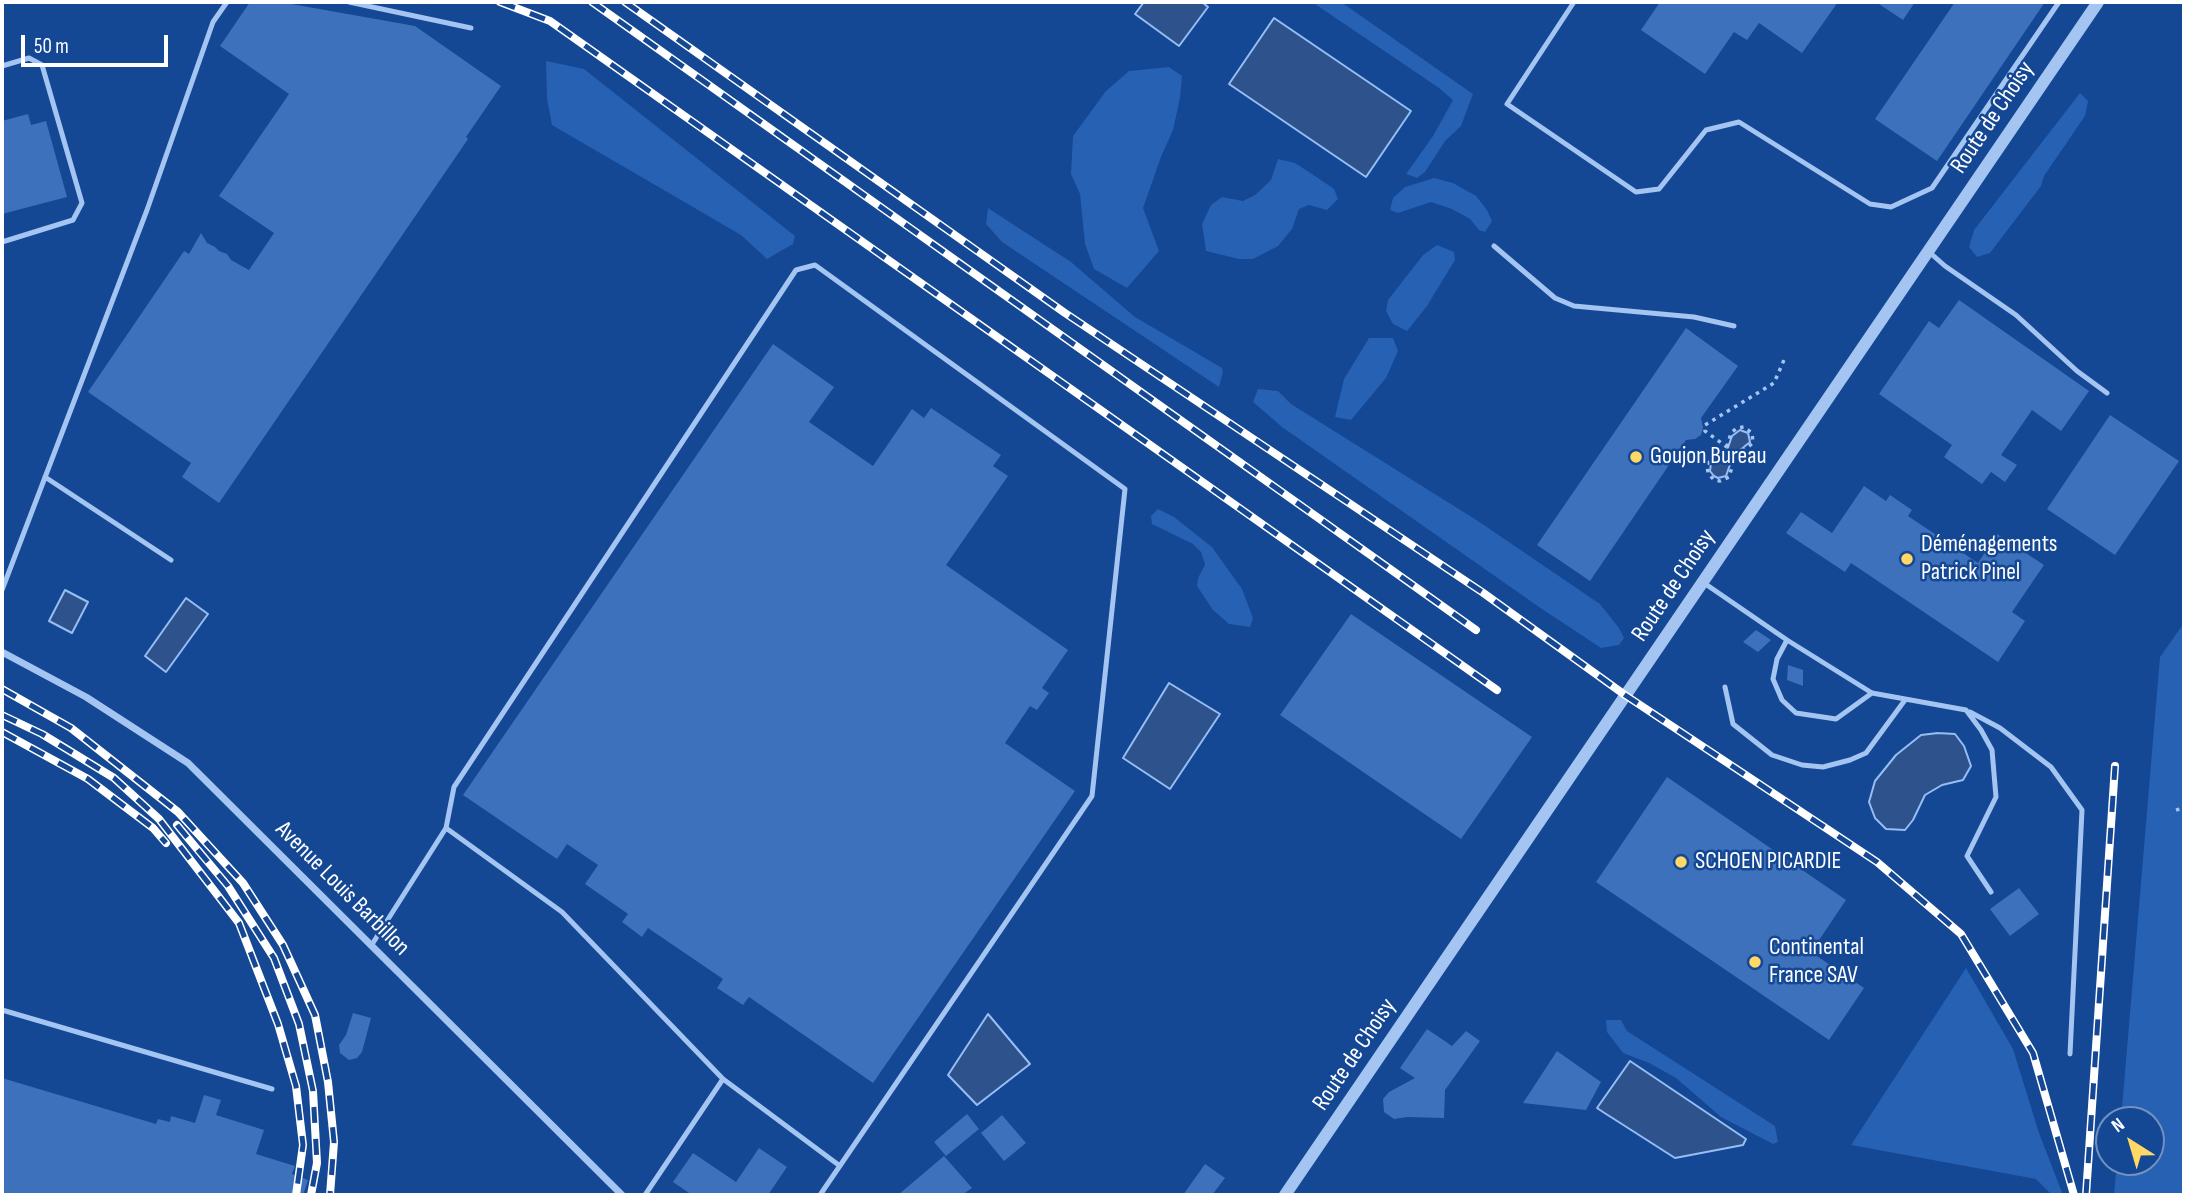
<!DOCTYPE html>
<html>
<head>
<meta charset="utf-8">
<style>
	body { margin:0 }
	#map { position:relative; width:2186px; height:1197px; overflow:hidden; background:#144794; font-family:"Sofia Sans Condensed",sans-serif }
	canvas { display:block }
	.frame { position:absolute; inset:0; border:4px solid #fff; pointer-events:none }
	.north { position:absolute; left:2095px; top:1106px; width:70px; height:70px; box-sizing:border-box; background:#144794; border:2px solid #7291bf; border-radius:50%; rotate:323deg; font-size:19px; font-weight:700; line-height:28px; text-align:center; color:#fff }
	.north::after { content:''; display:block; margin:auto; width:24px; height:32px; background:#ffd865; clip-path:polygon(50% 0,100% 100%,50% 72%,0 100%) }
	.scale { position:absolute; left:21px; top:35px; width:147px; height:32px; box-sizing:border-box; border:4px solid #fff; border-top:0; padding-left:9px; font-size:21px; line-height:24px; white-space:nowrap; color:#fff; -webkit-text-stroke:5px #144794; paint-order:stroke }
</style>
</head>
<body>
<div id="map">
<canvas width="2186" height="1197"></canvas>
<div class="frame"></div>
<div class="north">N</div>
<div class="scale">50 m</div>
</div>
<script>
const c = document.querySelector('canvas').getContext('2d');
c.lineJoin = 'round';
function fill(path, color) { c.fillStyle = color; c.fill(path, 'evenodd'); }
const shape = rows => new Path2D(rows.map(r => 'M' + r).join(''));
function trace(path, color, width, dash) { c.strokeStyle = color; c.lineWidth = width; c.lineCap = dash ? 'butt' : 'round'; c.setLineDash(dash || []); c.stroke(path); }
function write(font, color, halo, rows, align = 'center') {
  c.font = font + ' "Sofia Sans Condensed",sans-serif'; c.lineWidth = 5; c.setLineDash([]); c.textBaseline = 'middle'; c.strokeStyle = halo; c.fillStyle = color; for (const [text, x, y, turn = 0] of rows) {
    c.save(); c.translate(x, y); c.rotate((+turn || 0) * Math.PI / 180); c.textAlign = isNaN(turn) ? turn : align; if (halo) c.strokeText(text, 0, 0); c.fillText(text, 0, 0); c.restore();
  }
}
const green = shape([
	[1312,2,1341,2,1473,94,1461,126,1445,141,1425,172,1417,178,1406,174,1433,136,1453,100,1439,88],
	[546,61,584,69,795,236,793,244,767,259,741,235,552,125,547,99],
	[1169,67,1182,76,1180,98,1173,130,1161,157,1143,208,1159,251,1127,288,1094,269,1085,244,1080,194,1071,174,1073,136,1106,91,1129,71],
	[2080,93,2088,101,2085,116,2044,176,2041,186,1990,253,1977,257,1969,247,1974,230],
	[1278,159,1295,163,1312,174,1334,189,1338,199,1327,210,1309,205,1299,209,1292,229,1278,246,1253,259,1239,259,1206,251,1202,224,1211,205,1222,197,1243,201,1255,195,1271,180],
	[1434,178,1453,183,1476,196,1487,210,1492,221,1485,232,1479,230,1470,219,1452,209,1431,202,1398,213,1390,210,1393,198,1405,187],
	[988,208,1071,262,1135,317,1222,368,1223,372,1219,387,1002,242,986,224],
	[1437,245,1454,252,1455,260,1427,306,1407,331,1393,324,1386,311,1388,300,1423,255],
	[1369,338,1393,338,1398,351,1386,378,1351,420,1335,417,1344,379],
	[1258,389,1278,391,1291,404,1478,521,1600,604,1619,628,1624,638,1619,645,1601,648,1539,607,1282,427,1253,402],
	[1158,509,1174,517,1212,547,1242,589,1253,618,1250,627,1229,624,1213,610,1197,586,1198,578,1205,565,1201,552,1193,544,1152,524,1151,516],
	[2184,623,2184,1195,2114,1195,2117,1162,2151,1162,2151,1120,2121,1120,2160,657],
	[1966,968,2013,1049,2039,1133,2063,1195,2052,1195,2036,1179,1851,1145],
	[1606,1020,1621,1020,1627,1031,1775,1126,1778,1142,1773,1144,1721,1117,1676,1078,1649,1063,1623,1053,1607,1032]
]);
const water = shape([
	[1144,2,1202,2,1208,7,1179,46,1135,14,1144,2],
	[1274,18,1411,111,1366,177,1229,84,1274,18],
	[1740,430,1748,433,1750,442,1733,456,1726,476,1718,478,1714,476,1710,471,1711,463,1726,453,1732,436,1740,430],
	[65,590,88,602,72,633,49,621,65,590],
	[186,598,208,614,166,672,145,656,186,598],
	[1169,683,1220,714,1170,789,1123,758,1169,683],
	[1938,733,1955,734,1964,746,1971,766,1963,780,1942,785,1925,795,1913,820,1905,830,1886,829,1875,818,1869,802,1875,781,1896,755,1921,735,1938,733],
	[988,1014,1030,1064,977,1105,948,1075,988,1014],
	[1630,1061,1746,1139,1743,1145,1675,1158,1603,1112,1597,1108,1630,1061]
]);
const building = shape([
	[250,2,280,2,415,26,501,86,466,137,468,139,219,503,182,477,191,463,88,392,184,251,189,254,201,233,207,243,215,247,219,251,227,254,231,260,249,270,274,233,219,196,289,94,220,46],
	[1660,2,1838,2,1802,53,1759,23,1747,40,1734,32,1705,74,1641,30],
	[1876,2,1915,2,1903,20],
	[1955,2,2045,2,1937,161,1875,119],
	[28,114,31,125,46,121,67,197,2,214,2,121],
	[1959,300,2089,391,2061,431,2032,410,2001,455,2017,465,2005,482,1991,472,1982,484,1944,457,1952,445,1879,394,1929,321,1939,328],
	[1686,328,1738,366,1701,418,1703,428,1701,435,1695,439,1686,440,1590,581,1537,545],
	[773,344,834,387,809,422,873,466,912,409,924,418,931,408,1001,455,993,466,1008,476,946,565,1068,650,1042,688,1049,693,1037,710,1030,706,1005,743,1075,791,873,1083,749,997,743,1005,717,988,723,979,648,928,642,937,622,922,628,914,585,884,598,865,567,844,557,859,463,795],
	[2110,415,2179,461,2115,555,2047,509],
	[1864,486,1886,501,1890,495,1912,510,1908,516,1978,563,1997,534,2044,565,2012,612,2025,621,1998,662,1851,563,1845,572,1786,533,1801,512,1832,533],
	[1351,614,1532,737,1461,839,1280,715],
	[1756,630,1771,640,1758,652,1743,642],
	[1788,665,1803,670,1803,686,1787,680],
	[1667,777,1846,900,1811,952,1864,988,1829,1040,1596,882],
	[2019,888,2039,914,2010,936,1990,909],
	[353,1013,371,1018,362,1052,357,1058,349,1060,340,1053,339,1045,346,1035],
	[1427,1029,1452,1046,1466,1031,1480,1041,1445,1090,1444,1118,1407,1117,1394,1119,1384,1112,1383,1099,1389,1092,1415,1078,1400,1068],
	[1557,1051,1601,1082,1586,1110,1523,1103],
	[2,1078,156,1124,158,1119,170,1122,171,1116,195,1123,204,1095,221,1100,216,1115,264,1130,256,1154,295,1166,292,1174,308,1180,303,1195,2,1195],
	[967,1114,979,1129,946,1156,934,1142],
	[1002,1115,1026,1143,1004,1161,981,1133],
	[759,1148,787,1167,768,1195,692,1195,673,1182,693,1153,736,1182],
	[944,1156,972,1188,962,1195,898,1195],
	[1205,1164,1225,1178,1212,1195,1183,1195]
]);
const path = shape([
	[1727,447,1731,433,1737,428,1744,427,1752,433,1753,443,1735,457,1729,477,1720,481,1714,480,1708,473,1707,464,1727,447,1705,431,1705,425,1774,383,1784,360],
	[2176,810,2184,808]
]);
const service = shape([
	[349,2,471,28],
	[1574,2,1507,104,1636,192,1659,189,1706,130,1739,122,1870,204,1891,207,1932,188,2059,2],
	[2,66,29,58,42,65,82,203,73,220,2,242],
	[1494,246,1555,298,1574,306,1694,317,1734,326],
	[1928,251,1945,266,2016,315,2077,371,2107,393],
	[45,477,171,560],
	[1704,583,1787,640,1872,693,1966,710,1981,730,1992,750,1996,797,1967,856,1991,892],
	[2,590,147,210,213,22,227,2],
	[1787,640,1777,659,1773,679,1782,700,1796,713,1836,719,1872,693],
	[1725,687,1733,724,1772,755,1802,765,1823,767,1850,760,1866,753,1905,700],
	[1970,712,2000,728,2051,767,2082,810,2070,1054],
	[371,946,446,828],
	[2,1010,272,1089],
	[645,1195,723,1079],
	[820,1195,1092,796,1125,489,815,265,796,270,454,787,446,828,562,912,723,1079,840,1166]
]);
const minor = shape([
	[2,652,86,697,188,763,622,1195]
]);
const tertiary = shape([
	[1285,1195,2098,2]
]);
const rail = shape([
	[500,2,550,21,1497,690],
	[592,2,1476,630],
	[625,2,1065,313,1482,592,1625,695,1877,862,1961,934,2033,1053,2074,1195],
	[2,689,71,728,178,812,243,883,283,945,315,1015,328,1082,334,1142,330,1195],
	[2,715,42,734,114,778,159,819,239,923,278,1024,296,1086,303,1145,296,1195],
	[2,732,88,779,153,828,166,843],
	[177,825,228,886,274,958,299,1024,313,1091,317,1163,311,1195],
	[2086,1195,2115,766]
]);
const markers = [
	[1636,457,7,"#ffd865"],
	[1907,559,7,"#ffd865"],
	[1681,862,7,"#ffd865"],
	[1755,962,7,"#ffd865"]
];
const streetNames = [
	["Route de Choisy",1993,118,-56],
	["Route de Choisy",1674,586,-56],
	["Avenue Louis Barbillon",342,889,45],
	["Route de Choisy",1355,1055,-56]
];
const poiNames = [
	["Goujon Bureau",1650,457],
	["Déménagements",1921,545],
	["Patrick Pinel",1921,573],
	["SCHOEN PICARDIE",1695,862],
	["Continental",1769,948],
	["France SAV",1769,976]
];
fill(green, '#2661b3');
fill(water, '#2e538c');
trace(water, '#96bef5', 2);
fill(building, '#3d71bc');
trace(path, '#a4c4f2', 3.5, [3.5, 5]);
trace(service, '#a4c4f2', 5);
trace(minor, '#a4c4f2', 7);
trace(tertiary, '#a4c4f2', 12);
trace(rail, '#fff', 8);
trace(rail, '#144794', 5, [16]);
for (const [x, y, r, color] of markers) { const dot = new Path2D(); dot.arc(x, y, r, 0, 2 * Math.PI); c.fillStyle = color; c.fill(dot); trace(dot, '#144794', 2.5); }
write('24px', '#fff', '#144794', streetNames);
write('24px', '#fff', '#144794', poiNames, 'left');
</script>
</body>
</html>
